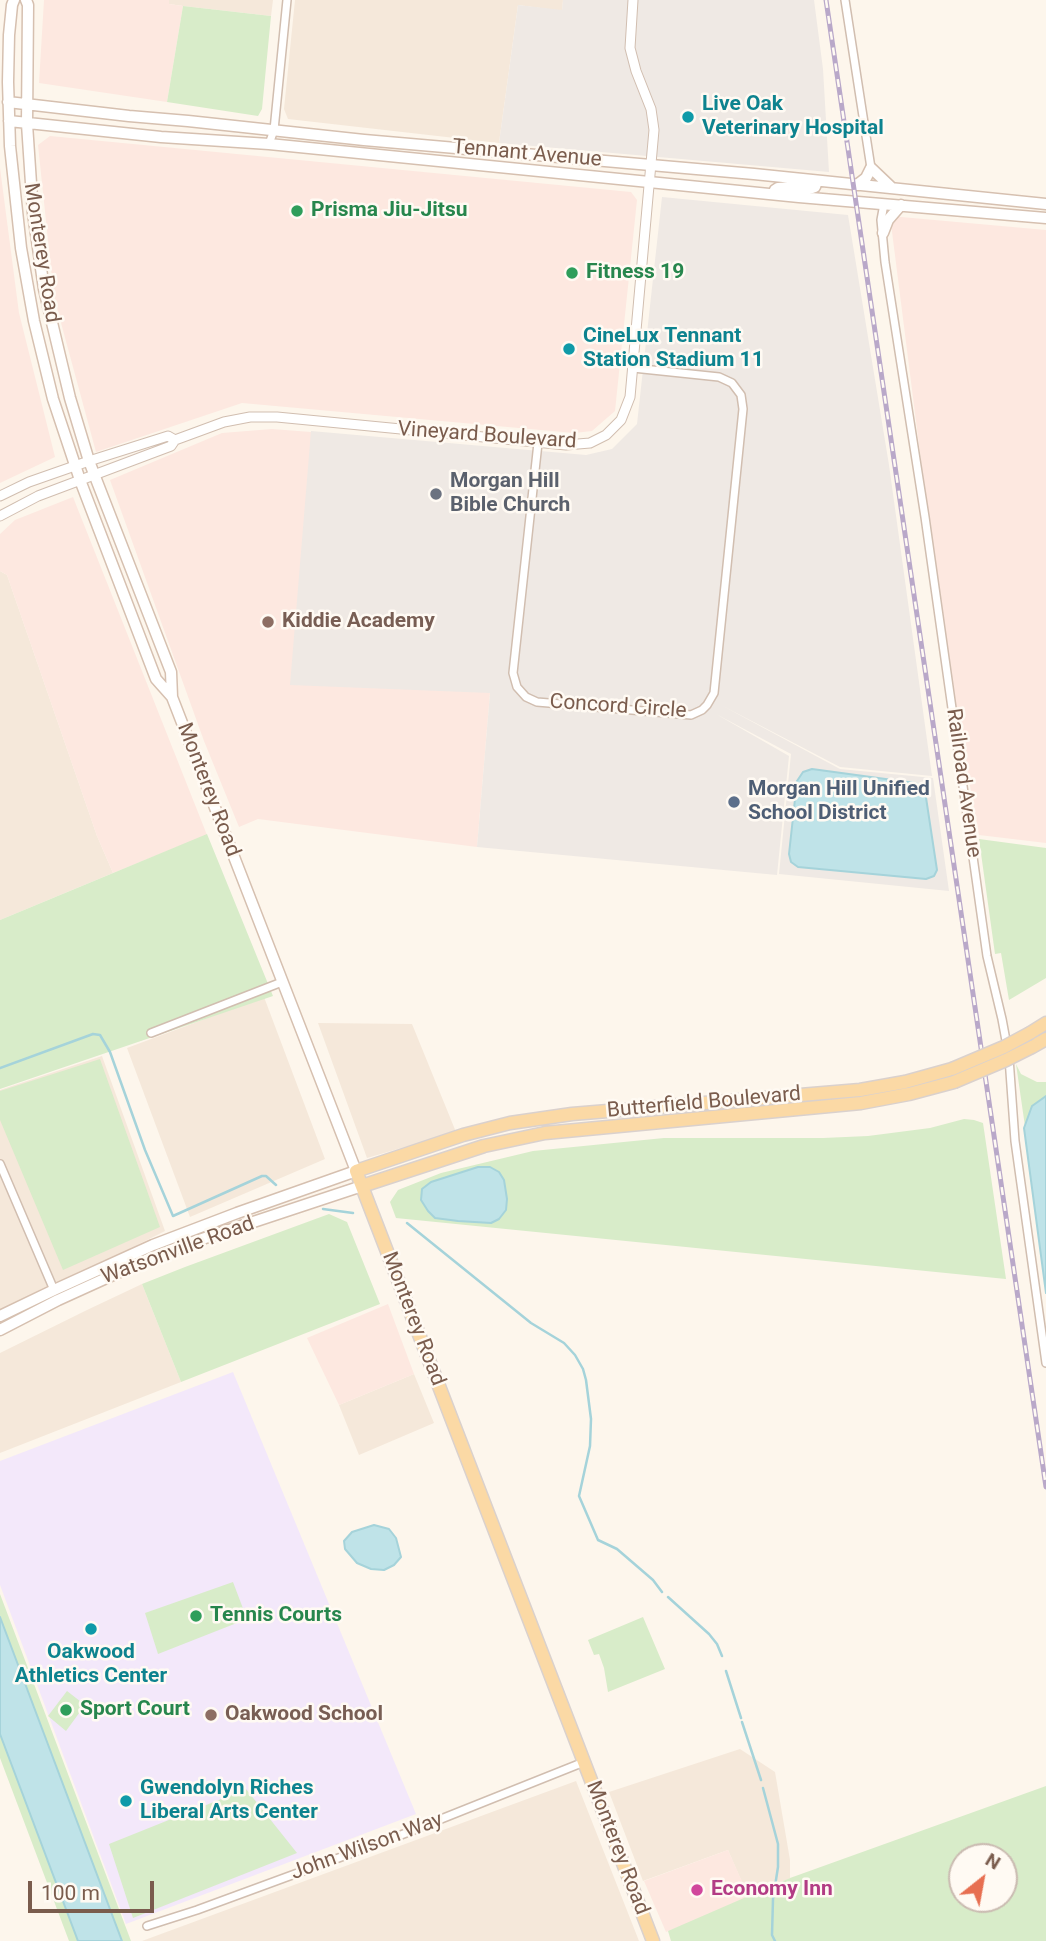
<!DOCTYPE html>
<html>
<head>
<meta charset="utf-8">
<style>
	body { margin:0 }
	#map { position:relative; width:1046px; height:1941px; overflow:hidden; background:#fdf6ec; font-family:Roboto,sans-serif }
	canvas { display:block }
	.north { position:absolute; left:948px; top:1843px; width:70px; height:70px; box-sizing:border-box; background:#fffaf3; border:2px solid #cabbb1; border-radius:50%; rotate:31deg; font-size:19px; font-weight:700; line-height:28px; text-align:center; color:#7a5c4d }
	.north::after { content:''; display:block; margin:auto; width:24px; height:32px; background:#e76f51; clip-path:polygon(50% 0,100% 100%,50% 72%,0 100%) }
	.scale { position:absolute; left:28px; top:1881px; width:126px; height:32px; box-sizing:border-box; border:4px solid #7a5c4d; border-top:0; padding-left:9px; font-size:21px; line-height:24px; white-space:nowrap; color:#7a5c4d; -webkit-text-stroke:5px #fffaf3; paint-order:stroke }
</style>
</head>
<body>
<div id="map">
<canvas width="1046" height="1941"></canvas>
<div class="north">N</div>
<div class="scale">100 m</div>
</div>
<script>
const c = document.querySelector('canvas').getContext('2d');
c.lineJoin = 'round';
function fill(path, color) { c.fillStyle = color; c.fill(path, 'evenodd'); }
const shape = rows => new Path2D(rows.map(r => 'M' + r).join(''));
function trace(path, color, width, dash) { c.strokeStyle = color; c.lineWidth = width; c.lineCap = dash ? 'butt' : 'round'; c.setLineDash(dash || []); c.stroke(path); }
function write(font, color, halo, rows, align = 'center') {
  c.font = font + ' Roboto,sans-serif'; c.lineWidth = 5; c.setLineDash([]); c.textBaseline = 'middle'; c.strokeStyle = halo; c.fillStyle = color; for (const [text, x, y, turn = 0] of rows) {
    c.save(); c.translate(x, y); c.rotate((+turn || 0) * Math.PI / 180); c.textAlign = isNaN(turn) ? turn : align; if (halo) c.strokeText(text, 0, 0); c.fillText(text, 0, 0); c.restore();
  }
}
const residential = shape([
	[169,0,273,0,271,16,183,6,169,4],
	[295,0,563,0,562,11,518,5,499,143,288,119,284,109],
	[0,571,7,575,97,836,113,873,0,920],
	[264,997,325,1159,190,1217,127,1048],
	[318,1023,412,1024,456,1132,367,1158],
	[102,1056,165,1231,0,1314,0,1090],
	[142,1284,181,1382,0,1453,0,1353,87,1310],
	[414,1374,434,1423,359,1455,339,1405],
	[740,1749,775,1772,790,1860,790,1878,749,1899,728,1850,643,1881,609,1792],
	[576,1781,639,1941,142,1941]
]);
const commercial = shape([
	[44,0,169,0,169,4,183,6,167,102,39,83],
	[50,136,631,192,637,200,615,411,592,431,574,433,242,403,96,452,54,297,38,145],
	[0,168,19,313,55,457,0,483],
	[890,216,1046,230,1046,843,979,835,945,650],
	[272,429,311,432,490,693,477,847,258,819,239,827,204,741,110,480,222,433],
	[73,497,207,835,113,873,97,836,7,575,0,571,0,534,15,520],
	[388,1304,414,1374,339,1405,307,1338],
	[728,1850,750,1899,666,1932,644,1881]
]);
const industrial = shape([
	[563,0,814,0,823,69,829,172,499,143,518,5,562,10],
	[662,197,848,215,889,465,932,776,840,767,721,705,840,769,933,778,949,891,779,874,791,754,716,714,789,756,777,875,477,847,490,693,290,685,311,431,586,455,612,449,637,424]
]);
const education = shape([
	[233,1372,416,1814,126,1924,0,1585,0,1461]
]);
const green = shape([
	[183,6,271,16,262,109,258,116,167,102],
	[207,834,273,996,0,1089,0,920],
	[979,839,1046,848,1046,978,1009,1000,1001,953,995,954],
	[100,1059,160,1227,63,1270,0,1120,0,1091],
	[1016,1064,1021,1074,1037,1082,1046,1082,1046,1272],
	[964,1119,974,1120,983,1123,1006,1279,396,1218,390,1202,398,1190,441,1173,533,1151,664,1138,823,1138,868,1136,930,1128],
	[329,1214,347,1222,380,1304,181,1382,142,1284,185,1267],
	[233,1582,247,1619,158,1654,145,1613],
	[0,1594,131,1941,69,1941,0,1758],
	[643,1617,665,1669,608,1692,604,1668,599,1654,594,1655,588,1640],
	[67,1691,85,1705,66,1731,48,1716],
	[1046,1786,1046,1941,671,1941,668,1931,790,1878],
	[962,1857,1004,1857,1004,1899,962,1899],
	[246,1789,297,1853,133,1918,109,1844]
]);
const water = shape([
	[812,769,915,783,921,786,925,791,937,870,934,876,926,879,798,867,791,862,789,854,797,781,803,772,812,769],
	[1046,1096,1046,1293,1024,1128,1032,1106,1046,1096],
	[478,1167,490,1167,499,1172,504,1180,507,1199,506,1210,499,1219,491,1223,458,1221,435,1218,428,1211,421,1200,422,1189,431,1182,478,1167],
	[374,1525,389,1529,396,1538,401,1557,394,1565,384,1570,371,1569,357,1563,345,1549,344,1541,352,1532,374,1525],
	[0,1617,122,1941,78,1941,0,1734,0,1617]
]);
const stream = shape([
	[0,1068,93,1034,100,1035,110,1052,145,1150,173,1216,262,1176,266,1176,276,1185],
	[323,1209,353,1213],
	[407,1223,531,1323,564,1343,575,1355,583,1369,586,1380,591,1419,590,1446,579,1496,598,1540,617,1549,653,1580,662,1592],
	[668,1597,709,1634,717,1644,722,1656],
	[726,1671,741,1718],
	[742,1722,761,1780],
	[763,1788,778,1844,778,1867,773,1899,772,1935,775,1941]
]);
const minor = shape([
	[845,0,871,168],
	[269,144,274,130,287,0],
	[884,204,881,220,885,262,925,517,987,956,1002,1019,1007,1046],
	[538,443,513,673,517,687,526,697,537,702,691,715,702,710,707,705,714,693,743,409,741,395,732,383,719,377,633,368],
	[151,1033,282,982],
	[1009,1058,1015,1141,1046,1363],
	[0,1164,54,1290],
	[147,1926,197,1910,401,1835,584,1762]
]);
const tertiary = shape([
	[0,496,29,482,89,461,168,436,175,440],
	[0,516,38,496,171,446,175,440,224,422,250,417,277,417,566,445,590,443,606,435,621,420,630,397,654,130,651,109,636,71,630,48,633,0]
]);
const secondary = shape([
	[14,0,12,5,9,35,8,82,10,146,21,248,34,321,53,399,80,480,156,679,172,697],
	[8,102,129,116,188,121,364,140,754,174,1046,204],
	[9,121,161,137,269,144,799,197,1046,218],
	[857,185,866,178,871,168,892,188],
	[773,194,775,190,778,188,793,187,795,185,797,179],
	[799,197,800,189,812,188,815,187,817,181],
	[883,233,888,220,901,205],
	[0,1316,54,1290,153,1245,237,1213,356,1171,172,697,171,672,89,461,70,398,44,289,33,213,27,124,28,5,26,0],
	[0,1330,58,1300,146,1260,187,1244,362,1186]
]);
const primary = shape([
	[1030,1033,1046,1023],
	[1032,1047,1046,1039],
	[362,1186,484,1146,545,1133,861,1103,909,1094,954,1082],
	[653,1941,356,1171,463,1135,510,1123,572,1114,860,1090,905,1082,952,1069]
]);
const rail = shape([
	[826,0,1046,1487]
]);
const primaryBridge = shape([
	[952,1069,1004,1047,1030,1033],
	[954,1082,1006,1060,1032,1047]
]);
const markers = [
	[688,117,7,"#0f9aa8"],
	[297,211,7,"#2e9e5b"],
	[572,273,7,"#2e9e5b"],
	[569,349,7,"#0f9aa8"],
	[436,494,7,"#6b7280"],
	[268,622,7,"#8d6e63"],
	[734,802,7,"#5c6f8a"],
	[196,1616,7,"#2e9e5b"],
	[91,1629,7,"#0f9aa8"],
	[66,1710,7,"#2e9e5b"],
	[211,1715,7,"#8d6e63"],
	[126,1801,7,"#0f9aa8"],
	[697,1890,7,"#d1479c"]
];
const cultureNames = [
	["Live Oak",702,105],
	["Veterinary Hospital",702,129],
	["CineLux Tennant",583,337],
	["Station Stadium 11",583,361],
	["Oakwood",91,1653,"center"],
	["Athletics Center",91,1677,"center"],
	["Gwendolyn Riches",140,1789],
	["Liberal Arts Center",140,1813]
];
const streetNames = [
	["Tennant Avenue",527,154,5],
	["Monterey Road",41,253,81],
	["Vineyard Boulevard",487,436,4],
	["Concord Circle",618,707,4],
	["Railroad Avenue",963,783,82],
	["Monterey Road",208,790,69],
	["Butterfield Boulevard",704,1103,-5],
	["Watsonville Road",178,1251,-20],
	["Monterey Road",413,1319,69],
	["John Wilson Way",367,1847,-20],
	["Monterey Road",617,1848,69]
];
const leisureNames = [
	["Prisma Jiu-Jitsu",311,211],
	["Fitness 19",586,273],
	["Tennis Courts",210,1616],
	["Sport Court",80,1710]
];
const worshipNames = [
	["Morgan Hill",450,482],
	["Bible Church",450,506]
];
const educationNames = [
	["Kiddie Academy",282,622],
	["Oakwood School",225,1715]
];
const serviceNames = [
	["Morgan Hill Unified",748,790],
	["School District",748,814]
];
const hotelNames = [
	["Economy Inn",711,1890]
];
fill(residential, '#f5e8da');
fill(commercial, '#fde8e0');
fill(industrial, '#efe9e4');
fill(education, '#f3e8fa');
fill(green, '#d8ecc9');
fill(water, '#bfe3e8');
trace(water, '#a5d3da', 2);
trace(stream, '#a5d3da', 2.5);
trace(minor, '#d1beb0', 10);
trace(tertiary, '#d1beb0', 11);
trace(secondary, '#d6c0b0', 13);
trace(primary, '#dad1cd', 15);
trace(minor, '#fff', 7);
trace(tertiary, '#fff', 9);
trace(secondary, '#fff', 10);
trace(primary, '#fbd9a5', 12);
trace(rail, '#b9a8c9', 5);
trace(rail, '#fffaf3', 2.5, [8]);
trace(primaryBridge, '#dad1cd', 15, []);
trace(primaryBridge, '#fbd9a5', 12);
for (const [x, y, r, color] of markers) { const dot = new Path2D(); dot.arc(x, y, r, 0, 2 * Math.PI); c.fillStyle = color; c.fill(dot); trace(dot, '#fffaf3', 2.5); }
write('bold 21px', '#0d838f', '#fffaf3', cultureNames, 'left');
write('21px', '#7a5c4d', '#fffaf3', streetNames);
write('bold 21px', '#27864d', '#fffaf3', leisureNames, 'left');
write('bold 21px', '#5b616d', '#fffaf3', worshipNames, 'left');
write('bold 21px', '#785e54', '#fffaf3', educationNames, 'left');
write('bold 21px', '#4e5e75', '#fffaf3', serviceNames, 'left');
write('bold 21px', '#b23c85', '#fffaf3', hotelNames, 'left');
</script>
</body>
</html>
